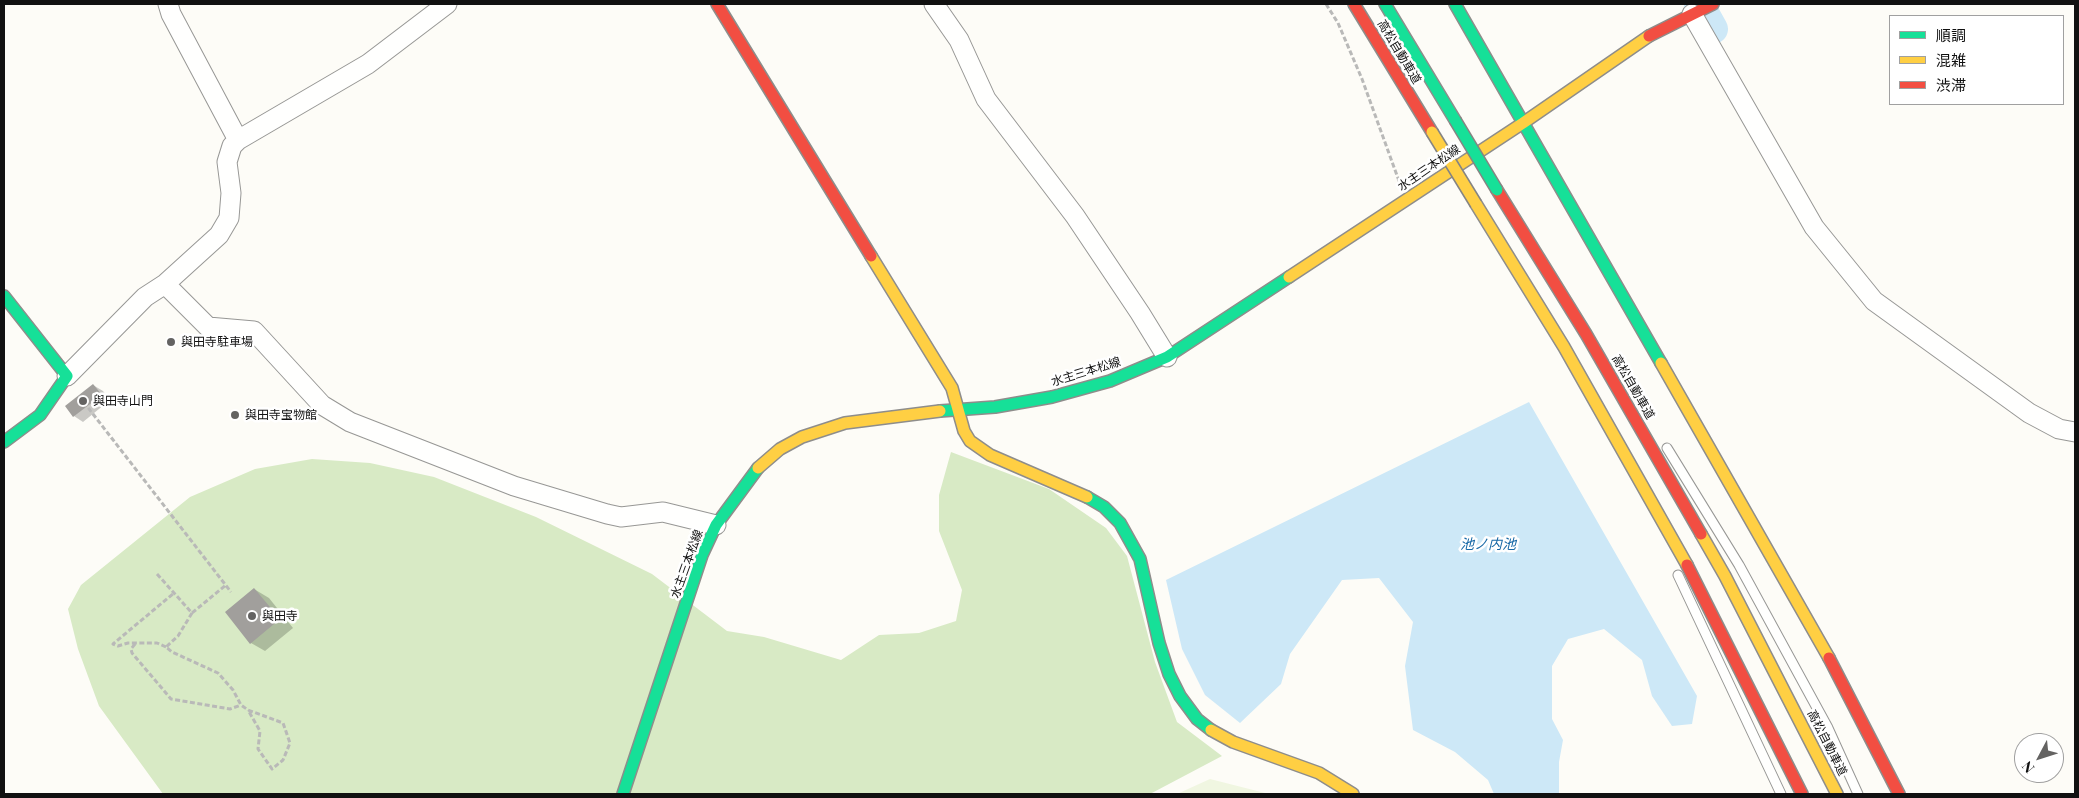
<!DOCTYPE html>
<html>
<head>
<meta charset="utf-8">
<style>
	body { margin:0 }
	#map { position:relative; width:2079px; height:798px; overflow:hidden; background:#fdfcf7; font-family:"Playfair Display","Noto Sans JP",serif }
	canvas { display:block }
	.frame { position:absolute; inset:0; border:5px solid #111; pointer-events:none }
	.legend { position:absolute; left:1889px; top:15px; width:175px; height:90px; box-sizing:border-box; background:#fff; border:1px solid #a0a0a0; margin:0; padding:6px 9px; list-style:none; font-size:15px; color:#111 }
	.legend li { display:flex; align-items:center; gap:10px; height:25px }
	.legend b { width:25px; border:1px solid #a0a0a0 }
	.north { position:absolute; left:2014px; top:733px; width:50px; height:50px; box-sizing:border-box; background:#fff; border:1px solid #a0a0a0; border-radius:50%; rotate:230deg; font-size:14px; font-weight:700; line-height:20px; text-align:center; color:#111 }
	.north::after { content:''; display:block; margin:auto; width:18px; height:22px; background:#646362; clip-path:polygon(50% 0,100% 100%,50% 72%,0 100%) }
</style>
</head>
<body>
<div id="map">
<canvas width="2079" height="798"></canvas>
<div class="frame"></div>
<ul class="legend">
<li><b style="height:6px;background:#16e098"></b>順調</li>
<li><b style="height:6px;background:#ffcf43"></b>混雑</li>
<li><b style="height:6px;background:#f24e42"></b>渋滞</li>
</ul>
<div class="north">N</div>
</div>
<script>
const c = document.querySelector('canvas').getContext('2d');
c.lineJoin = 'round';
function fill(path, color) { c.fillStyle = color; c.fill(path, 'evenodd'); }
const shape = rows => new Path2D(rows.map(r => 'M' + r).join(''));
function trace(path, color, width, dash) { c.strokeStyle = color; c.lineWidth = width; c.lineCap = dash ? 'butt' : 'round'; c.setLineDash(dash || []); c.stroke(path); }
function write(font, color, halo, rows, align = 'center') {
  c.font = font + ' "Playfair Display","Noto Sans JP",serif'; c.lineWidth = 5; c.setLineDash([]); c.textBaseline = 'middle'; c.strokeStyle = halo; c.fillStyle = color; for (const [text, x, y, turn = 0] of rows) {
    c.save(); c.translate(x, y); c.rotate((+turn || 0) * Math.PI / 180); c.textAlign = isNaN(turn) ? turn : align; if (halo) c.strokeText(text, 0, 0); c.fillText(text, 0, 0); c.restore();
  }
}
const forest = shape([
	[951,452,1049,489,1106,528,1127,556,1155,662,1177,722,1222,756,1150,794,163,794,99,706,78,649,68,609,81,585,190,497,255,469,312,459,370,463,434,477,536,517,652,574,727,631,764,637,841,660,879,635,919,633,956,621,962,590,939,531,939,495]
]);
const pitch = shape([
	[1210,779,1269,794,1177,794]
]);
const water = shape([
	[1529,402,1697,696,1692,724,1672,726,1652,696,1642,660,1604,629,1568,639,1552,666,1552,719,1563,740,1559,762,1559,794,1494,794,1488,780,1455,752,1413,730,1405,666,1413,622,1379,578,1342,580,1290,654,1281,684,1240,723,1205,695,1182,649,1166,580]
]);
const shadow = shape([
	[93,385,103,391,110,400,83,422,74,416],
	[254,589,269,598,293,628,265,651,251,643]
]);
const river = shape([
	[1699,4,1713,29]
]);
const building = shape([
	[93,384,102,395,73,417,65,406],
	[254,588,280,619,250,644,225,612]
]);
const path = shape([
	[1326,4,1338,23,1362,79,1399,181],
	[79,396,231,592],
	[157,574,192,613,226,585],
	[192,613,178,636,166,647,172,652,218,673,233,690,241,705,248,710,283,723,290,743,283,760,272,769,258,749,260,731,248,710],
	[135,644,131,649,132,653,171,699,230,709,241,705],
	[166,647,157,643,128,643,118,646,113,644,174,593]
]);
const lane = shape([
	[1667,448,1739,565,1828,728,1858,794],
	[1678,575,1781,794]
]);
const street = shape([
	[168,4,171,14,238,140],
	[934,4,959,40,986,99,1075,216,1140,313,1167,357],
	[1692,14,1814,227,1874,301,2029,413,2059,429,2075,432],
	[165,284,208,327,254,331,322,405,350,422,514,486,607,514,621,517,663,512,716,525],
	[67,376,145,297,165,284,219,235,229,218,231,193,227,162,232,146,238,140,368,64,447,4]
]);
const fast = shape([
	[1385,4,1455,120],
	[1455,4,1661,363],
	[4,296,67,376,40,415,4,442],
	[940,411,995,407,1052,397,1110,381,1167,357,1289,277],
	[1087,497,1104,507,1120,523,1140,559,1159,643,1169,674,1180,696,1197,719,1211,730],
	[623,794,702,555,716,525,758,468]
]);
const slow = shape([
	[1476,204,1564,347,1687,565],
	[871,256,952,388,964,431,970,441,990,455,1087,497],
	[1289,277,1523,123,1649,36],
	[1661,363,1829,658],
	[758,468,780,449,802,437,845,423,940,411],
	[1701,534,1725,576,1837,794],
	[1211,730,1233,742,1319,773,1353,794]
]);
const jam = shape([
	[717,4,871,256],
	[1354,4,1432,132],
	[1649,36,1713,4],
	[1497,190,1586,334,1701,534],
	[1687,565,1802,794],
	[1829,658,1899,794]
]);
const fastBridge = shape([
	[1455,120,1497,190]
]);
const slowBridge = shape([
	[1432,132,1476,204]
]);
const markers = [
	[171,342,5,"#646362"],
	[83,401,5,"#646362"],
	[235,415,5,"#646362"],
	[252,616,5,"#646362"]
];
const streetNames = [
	["高松自動車道",1399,52,59],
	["水主三本松線",1429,168,-34],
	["水主三本松線",1086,372,-17],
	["高松自動車道",1633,387,60],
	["水主三本松線",687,564,-70],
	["高松自動車道",1827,743,63]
];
const poiNames = [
	["與田寺駐車場",181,342],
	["與田寺山門",93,401],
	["與田寺宝物館",245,415],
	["與田寺",262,616]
];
const waterNames = [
	["池ノ内池",1488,545]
];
fill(forest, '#d8eac5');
fill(pitch, '#f0f6e1');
fill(water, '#cde8f7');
fill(shadow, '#0003');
trace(river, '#cde8f7', 30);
fill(building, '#a19f9c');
trace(lane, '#979795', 11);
trace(street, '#979795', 21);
trace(fast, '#8e8d8b', 14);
trace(slow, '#8e8d8b', 14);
trace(jam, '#8e8d8b', 14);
trace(path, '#b9b9b8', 3, [5, 2.5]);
trace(lane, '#fffffe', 9);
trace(street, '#fffffe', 19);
trace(fast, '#16e098', 11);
trace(slow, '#ffcf43', 11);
trace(jam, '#f24e42', 11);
trace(fastBridge, '#858482', 14, []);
trace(slowBridge, '#858482', 14, []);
trace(fastBridge, '#16e098', 11);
trace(slowBridge, '#ffcf43', 11);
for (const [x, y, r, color] of markers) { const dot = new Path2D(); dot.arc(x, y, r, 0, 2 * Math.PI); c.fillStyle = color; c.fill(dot); trace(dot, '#fff', 2); }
write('12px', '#111', '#fff', streetNames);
write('12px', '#111', '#fff', poiNames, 'left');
write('italic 14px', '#1768a6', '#fff', waterNames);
</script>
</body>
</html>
